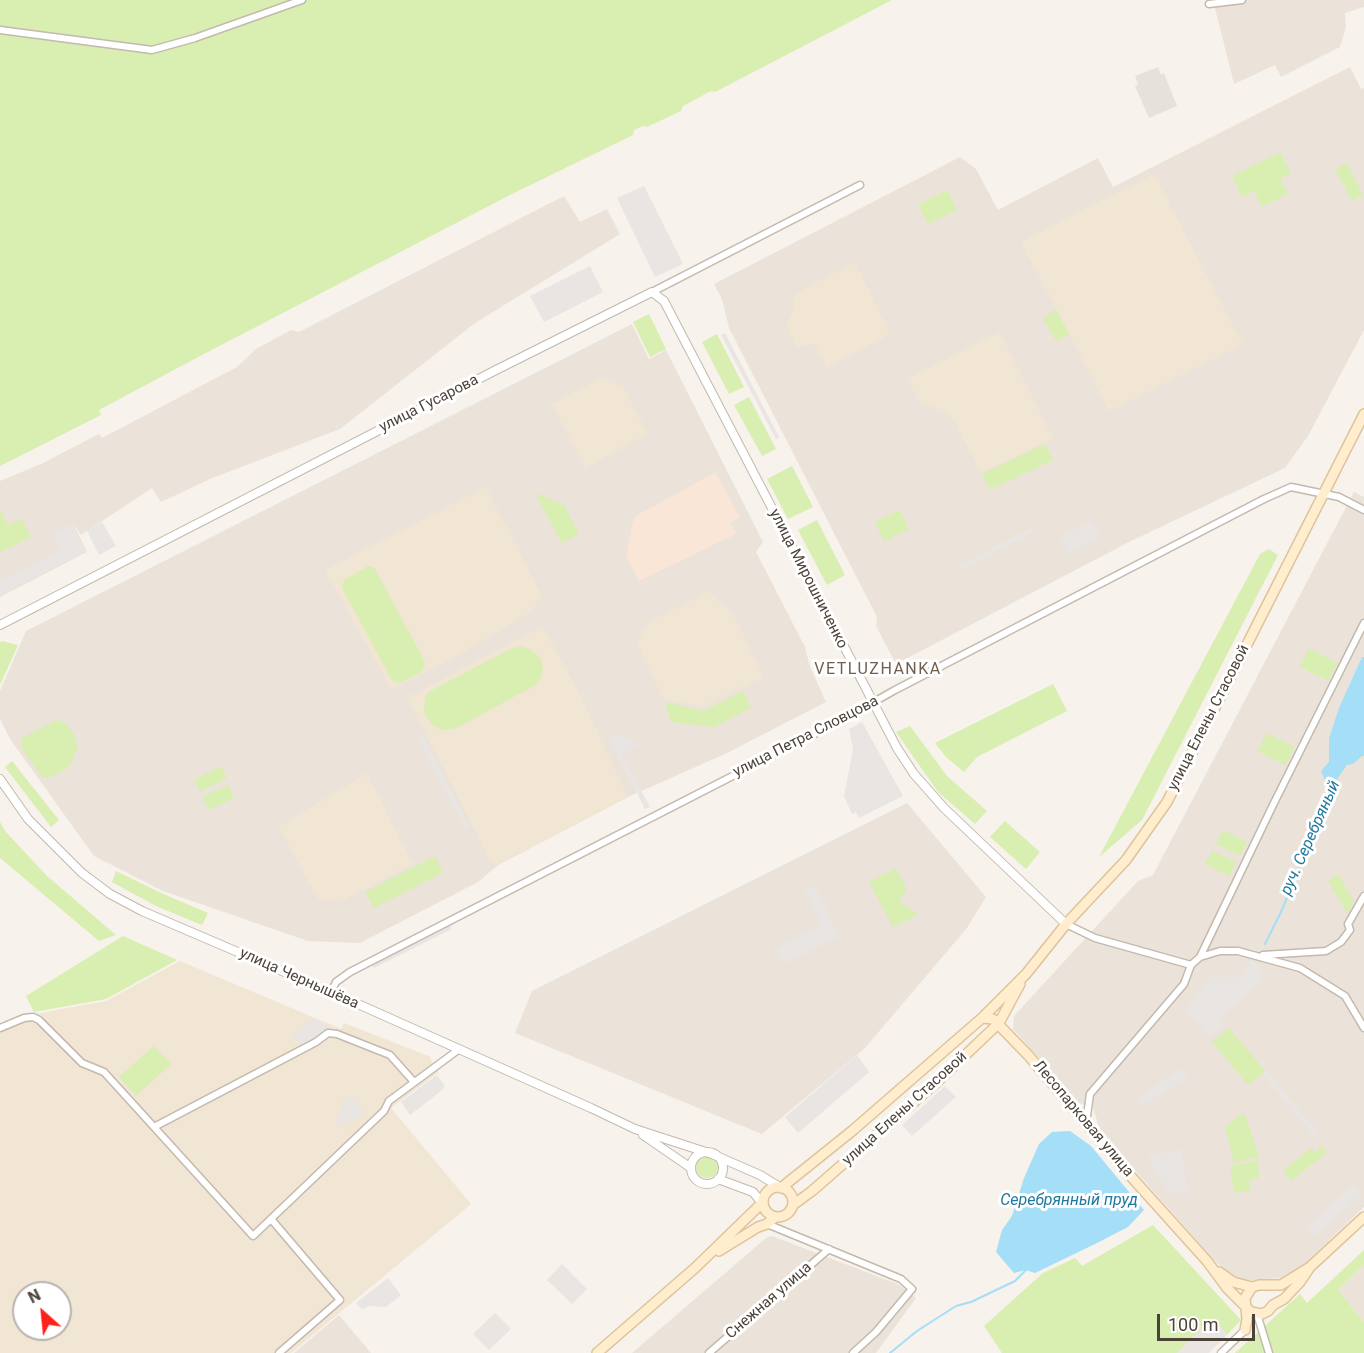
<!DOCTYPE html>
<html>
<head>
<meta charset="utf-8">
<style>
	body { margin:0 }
	#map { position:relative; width:1364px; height:1353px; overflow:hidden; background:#f7f2eb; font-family:Roboto,sans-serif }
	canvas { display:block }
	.north { position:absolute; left:12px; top:1281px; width:60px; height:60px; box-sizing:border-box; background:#fff; border:2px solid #b7b3af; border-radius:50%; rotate:333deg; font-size:16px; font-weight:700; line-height:24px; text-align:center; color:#4c4238 }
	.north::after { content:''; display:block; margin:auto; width:21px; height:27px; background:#ff221a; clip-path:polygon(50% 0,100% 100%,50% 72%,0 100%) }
	.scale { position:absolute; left:1157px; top:1314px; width:98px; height:27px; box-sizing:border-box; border:3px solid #4c4238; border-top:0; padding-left:8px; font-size:18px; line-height:21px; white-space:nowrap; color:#4c4238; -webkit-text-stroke:4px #fff; paint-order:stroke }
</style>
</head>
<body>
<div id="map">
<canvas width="1364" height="1353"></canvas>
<div class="north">N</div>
<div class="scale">100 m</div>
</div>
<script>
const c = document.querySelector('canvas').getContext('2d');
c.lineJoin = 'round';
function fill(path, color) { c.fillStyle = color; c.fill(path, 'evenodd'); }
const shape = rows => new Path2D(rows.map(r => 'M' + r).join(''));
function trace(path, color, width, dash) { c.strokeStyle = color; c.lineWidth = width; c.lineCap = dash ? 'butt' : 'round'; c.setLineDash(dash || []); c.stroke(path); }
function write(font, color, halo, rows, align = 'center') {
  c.font = font + ' Roboto,sans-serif'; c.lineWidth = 6; c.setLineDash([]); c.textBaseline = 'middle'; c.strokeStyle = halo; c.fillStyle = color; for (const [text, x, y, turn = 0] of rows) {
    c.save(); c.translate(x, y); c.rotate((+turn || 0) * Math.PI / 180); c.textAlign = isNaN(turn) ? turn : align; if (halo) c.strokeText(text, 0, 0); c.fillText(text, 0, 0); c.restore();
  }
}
const residential = shape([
	[1213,0,1364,0,1364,7,1345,13,1346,27,1340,47,1281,77,1275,65,1234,84],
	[1350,67,1361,89,1364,88,1364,330,1308,436,1285,468,1129,542,896,664,876,626,877,617,729,328,722,299,714,284,960,157,976,169,998,210,1098,158,1113,187],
	[564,196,580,222,607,209,620,234,475,323,340,429,210,479,161,502,152,488,81,535,73,523,87,552,0,597,0,481,41,464,99,434,102,438,237,367,256,349,291,330,299,332],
	[632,324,649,359,666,350,763,542,756,552,805,647,810,667,826,702,727,753,628,797,498,865,478,882,360,943,308,941,163,891,94,856,10,739,0,719,0,691,26,631],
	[1354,492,1364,497,1364,1207,1300,1268,1283,1278,1248,1280,1232,1276,1216,1262,1100,1131,1093,1107,1079,1103,1013,1029,1014,1016,1138,881,1153,875],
	[907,803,986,897,967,928,865,1048,762,1134,515,1033,532,991],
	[772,1236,900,1285,916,1298,876,1353,632,1353,766,1238],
	[1364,1265,1364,1322,1338,1290],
	[339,1315,371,1353,294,1353]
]);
const commercial = shape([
	[716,472,740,518,730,523,736,534,639,581,626,556,634,517]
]);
const industrial = shape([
	[1158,67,1161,75,1164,73,1177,106,1149,118,1135,86,1138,85,1135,76]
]);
const education = shape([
	[1154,174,1243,344,1109,411,1021,242],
	[855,262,890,334,827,367,814,344,797,347,786,324,794,309,793,298,804,288],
	[1000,332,1053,439,981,473,951,415,919,402,907,379],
	[602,378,623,386,648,434,585,468,552,404],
	[486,487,542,596,531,612,446,662,391,689,325,570],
	[708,591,732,612,764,677,703,707,663,699,637,643,648,622],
	[543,626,580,695,628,797,498,865,491,862,407,698],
	[367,773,413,864,342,901,319,900,278,827],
	[180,961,341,1029,344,1023,431,1057,430,1059,439,1072,391,1108,471,1204,291,1353,0,1353,0,1033,35,1014,106,1001],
	[24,1293,60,1293,60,1329,24,1329]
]);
const green = shape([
	[0,0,892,0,715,92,711,91,683,106,681,111,647,127,643,126,634,130,633,135,510,195,200,356,99,410,101,415,0,466],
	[1280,152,1291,173,1280,179,1288,194,1262,207,1254,191,1242,197,1232,176],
	[1347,163,1363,195,1352,201,1335,169],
	[947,190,957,210,928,224,918,205],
	[1056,310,1069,334,1056,341,1043,318],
	[649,314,666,349,650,357,633,322],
	[717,334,744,387,729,394,702,342],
	[749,397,776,449,762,456,734,405],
	[1045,444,1053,460,990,490,982,474],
	[792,466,813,507,788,519,767,479],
	[535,493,564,505,579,534,562,543],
	[0,509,8,525,22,519,31,537,0,552],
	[900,510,909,529,884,541,875,522],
	[817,520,845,575,827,585,798,530],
	[1269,549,1278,555,1142,820,1099,857,1260,554],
	[368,566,373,567,376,571,425,662,422,672,404,681,398,683,392,680,342,588,344,580],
	[2,641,18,645,0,685,0,642],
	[519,646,531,650,541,659,543,667,540,679,537,684,457,728,443,730,432,725,424,712,425,699,428,693,434,689,512,648],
	[1309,648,1337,663,1328,681,1300,667],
	[1053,684,1067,711,977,757,964,772,946,757,935,743],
	[743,691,751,708,714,727,671,722,665,702,704,711],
	[57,720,64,722,76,737,77,750,71,764,66,769,48,778,42,777,21,747,22,738],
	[910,726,947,776,987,811,975,824,938,792,896,732],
	[1267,733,1295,747,1285,765,1257,751],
	[12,761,59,820,51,827,5,767],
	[221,766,227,778,200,792,194,780],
	[228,785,234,798,209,810,202,797],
	[1005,821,1040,852,1026,869,990,837],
	[0,822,5,831,47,876,116,935,99,941,0,858],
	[1223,830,1247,842,1240,856,1216,844],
	[1212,851,1236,862,1229,876,1205,864],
	[435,856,443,873,374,908,365,892],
	[896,868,907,889,899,901,918,915,893,927,869,882],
	[116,871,161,893,208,913,202,925,156,906,112,882],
	[1338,874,1354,901,1348,914,1328,881],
	[123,936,177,960,106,999,34,1012,26,996],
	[1229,1028,1265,1071,1248,1085,1212,1042],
	[154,1046,171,1064,136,1096,119,1077],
	[1243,1113,1246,1117,1259,1157,1234,1163,1225,1127],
	[1322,1146,1327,1152,1291,1181,1283,1170,1311,1148,1315,1153],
	'696 1167a11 11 0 1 1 22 0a11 11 0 1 1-22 0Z',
	[1258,1161,1259,1178,1249,1180,1251,1190,1234,1193,1230,1166],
	[1153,1225,1241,1320,1227,1335,1212,1319,1177,1353,1002,1353,984,1326,1043,1273,1075,1258,1082,1266],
	[1364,1250,1364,1265,1338,1290,1364,1322,1364,1353,1235,1353,1300,1294,1307,1303]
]);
const parking = shape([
	[644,186,683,264,655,277,617,198],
	[590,266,603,292,544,322,530,296],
	[725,333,779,437,776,439,721,335],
	[1092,520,1100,537,1068,553,1060,537],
	[102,522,116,546,99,555,87,531],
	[72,524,86,552,0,595,0,582,61,551,53,534],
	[1032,528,1034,532,962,569,960,565],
	[862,722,903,796,859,818,856,812,852,814,844,796,853,749,849,729],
	[616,733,640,745,622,754,650,807,645,809,608,737],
	[423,737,470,828,466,830,418,739],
	[815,885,839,937,784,964,776,948,821,925,805,890],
	[450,925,452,929,374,968,372,965],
	[1250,961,1259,963,1260,975,1264,980,1219,1018,1224,1025,1209,1037,1186,1011,1209,977,1241,977],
	[312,1018,332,1030,302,1046,292,1035],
	[857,1055,869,1072,798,1133,785,1117],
	[1180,1067,1189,1077,1142,1106,1139,1099],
	[1266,1071,1318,1132,1314,1136,1262,1074],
	[437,1075,445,1086,441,1091,410,1115,401,1102],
	[945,1086,956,1097,912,1136,902,1125],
	[351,1096,365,1112,353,1120,335,1127,343,1102],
	[1181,1149,1188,1191,1171,1193,1160,1180,1147,1157],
	[1353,1185,1362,1195,1315,1237,1306,1227],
	[562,1264,587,1289,572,1304,547,1280],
	[388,1278,401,1295,386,1307,371,1306,362,1309,356,1303],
	[495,1313,511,1329,489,1350,473,1334],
	[1212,1319,1227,1335,1209,1353,1177,1353]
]);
const water = shape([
	[1362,657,1364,657,1364,756,1362,756,1353,764,1347,765,1333,785,1327,784,1321,771,1329,762,1329,738,1339,708],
	[1070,1131,1091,1146,1144,1210,1128,1227,1095,1244,1035,1273,1026,1270,1014,1273,996,1252,1002,1230,1012,1216,1024,1178,1039,1144,1052,1132]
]);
const stream = shape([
	[1265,944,1281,912,1334,784],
	[890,1353,917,1331,956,1306,971,1302,1015,1281,1027,1269]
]);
const minor = shape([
	[1209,4,1242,0],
	[0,30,152,50,195,38,302,0],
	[652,292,860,185],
	[1066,924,1095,938,1191,965,1200,957,1220,951,1238,951,1300,968,1345,996,1364,1028],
	[1263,955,1326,951,1341,942,1350,930,1348,924,1364,896],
	[1200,957,1273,805,1364,623],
	[331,992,336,982,350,972,842,720,895,690,1264,499,1291,487,1339,497,1364,510],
	[0,1028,24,1018,33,1017,39,1020,82,1063,104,1072,253,1236,384,1111,389,1101,458,1050],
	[1086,1123,1090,1094,1184,984,1191,965],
	[154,1127,316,1042,328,1033,337,1034,390,1055,414,1082],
	[271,1219,340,1300,279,1353],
	[767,1224,901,1279,912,1289,876,1332,853,1353],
	[1257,1314,1269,1353],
	[709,1353,829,1249],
	[1221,1353,1245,1330]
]);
const tertiary = shape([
	[0,625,498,369,652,292,664,301,897,748,914,774,944,808,1066,924],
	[0,779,28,819,82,873,110,894,142,911,331,992,591,1108,635,1129,712,1154,760,1175,781,1188],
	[643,1135,691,1168],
	'691 1168a16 16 0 1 1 32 0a16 16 0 1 1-32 0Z',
	[718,1179,753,1192,762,1203]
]);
const secondary = shape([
	[982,1018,993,1019,1028,1055,1126,1171,1207,1261,1227,1288,1251,1312,1262,1314,1268,1311,1273,1305,1284,1299,1300,1282,1310,1267],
	'763 1202a15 15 0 1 1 30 0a15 15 0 1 1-30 0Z',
	[781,1188,852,1131,982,1018,1026,974,1066,924,1126,860,1167,802,1364,414],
	[793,1205,812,1191,937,1082,999,1023,1020,984],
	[719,1251,758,1227,767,1224,775,1217],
	[1219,1272,1233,1282,1252,1287,1259,1285,1281,1285,1310,1267,1364,1217],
	[1245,1330,1247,1319,1245,1298,1252,1287],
	[597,1353,695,1268,762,1203]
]);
const streetNames = [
	["улица Гусарова",429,404,-27],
	["улица Мирошниченко",808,579,63],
	["улица Елены Стасовой",1209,718,-63],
	["улица Петра Словцова",806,737,-27],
	["улица Чернышёва",299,979,24],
	["улица Елены Стасовой",905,1109,-42],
	["Лесопарковая улица",1083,1119,50],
	["Снежная улица",769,1301,-41]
];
const neighbourhoodNames = [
	["VETLUZHANKA",878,670]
];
const waterNames = [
	["руч. Серебряный",1311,838,-66],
	["Серебрянный пруд",1069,1201]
];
fill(residential, '#ebe3d9');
fill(commercial, '#f9e6d6');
fill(industrial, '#e7e1dc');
fill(education, '#f1e5d4');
fill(green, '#d9eeb1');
fill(parking, '#e8e5e3');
fill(water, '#a4def7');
trace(stream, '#a4def7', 2);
trace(minor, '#c3b9ad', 9);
trace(tertiary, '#c3b9ad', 10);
trace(secondary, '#ddc49a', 12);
trace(minor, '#fff', 6);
trace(tertiary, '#fff', 8);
trace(secondary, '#ffedcd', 9);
write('15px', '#4c4238', '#fff', streetNames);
c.letterSpacing = '1.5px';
write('16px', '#705e4e', '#fff', neighbourhoodNames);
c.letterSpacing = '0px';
write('italic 16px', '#22799f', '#fff', waterNames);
</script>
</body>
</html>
